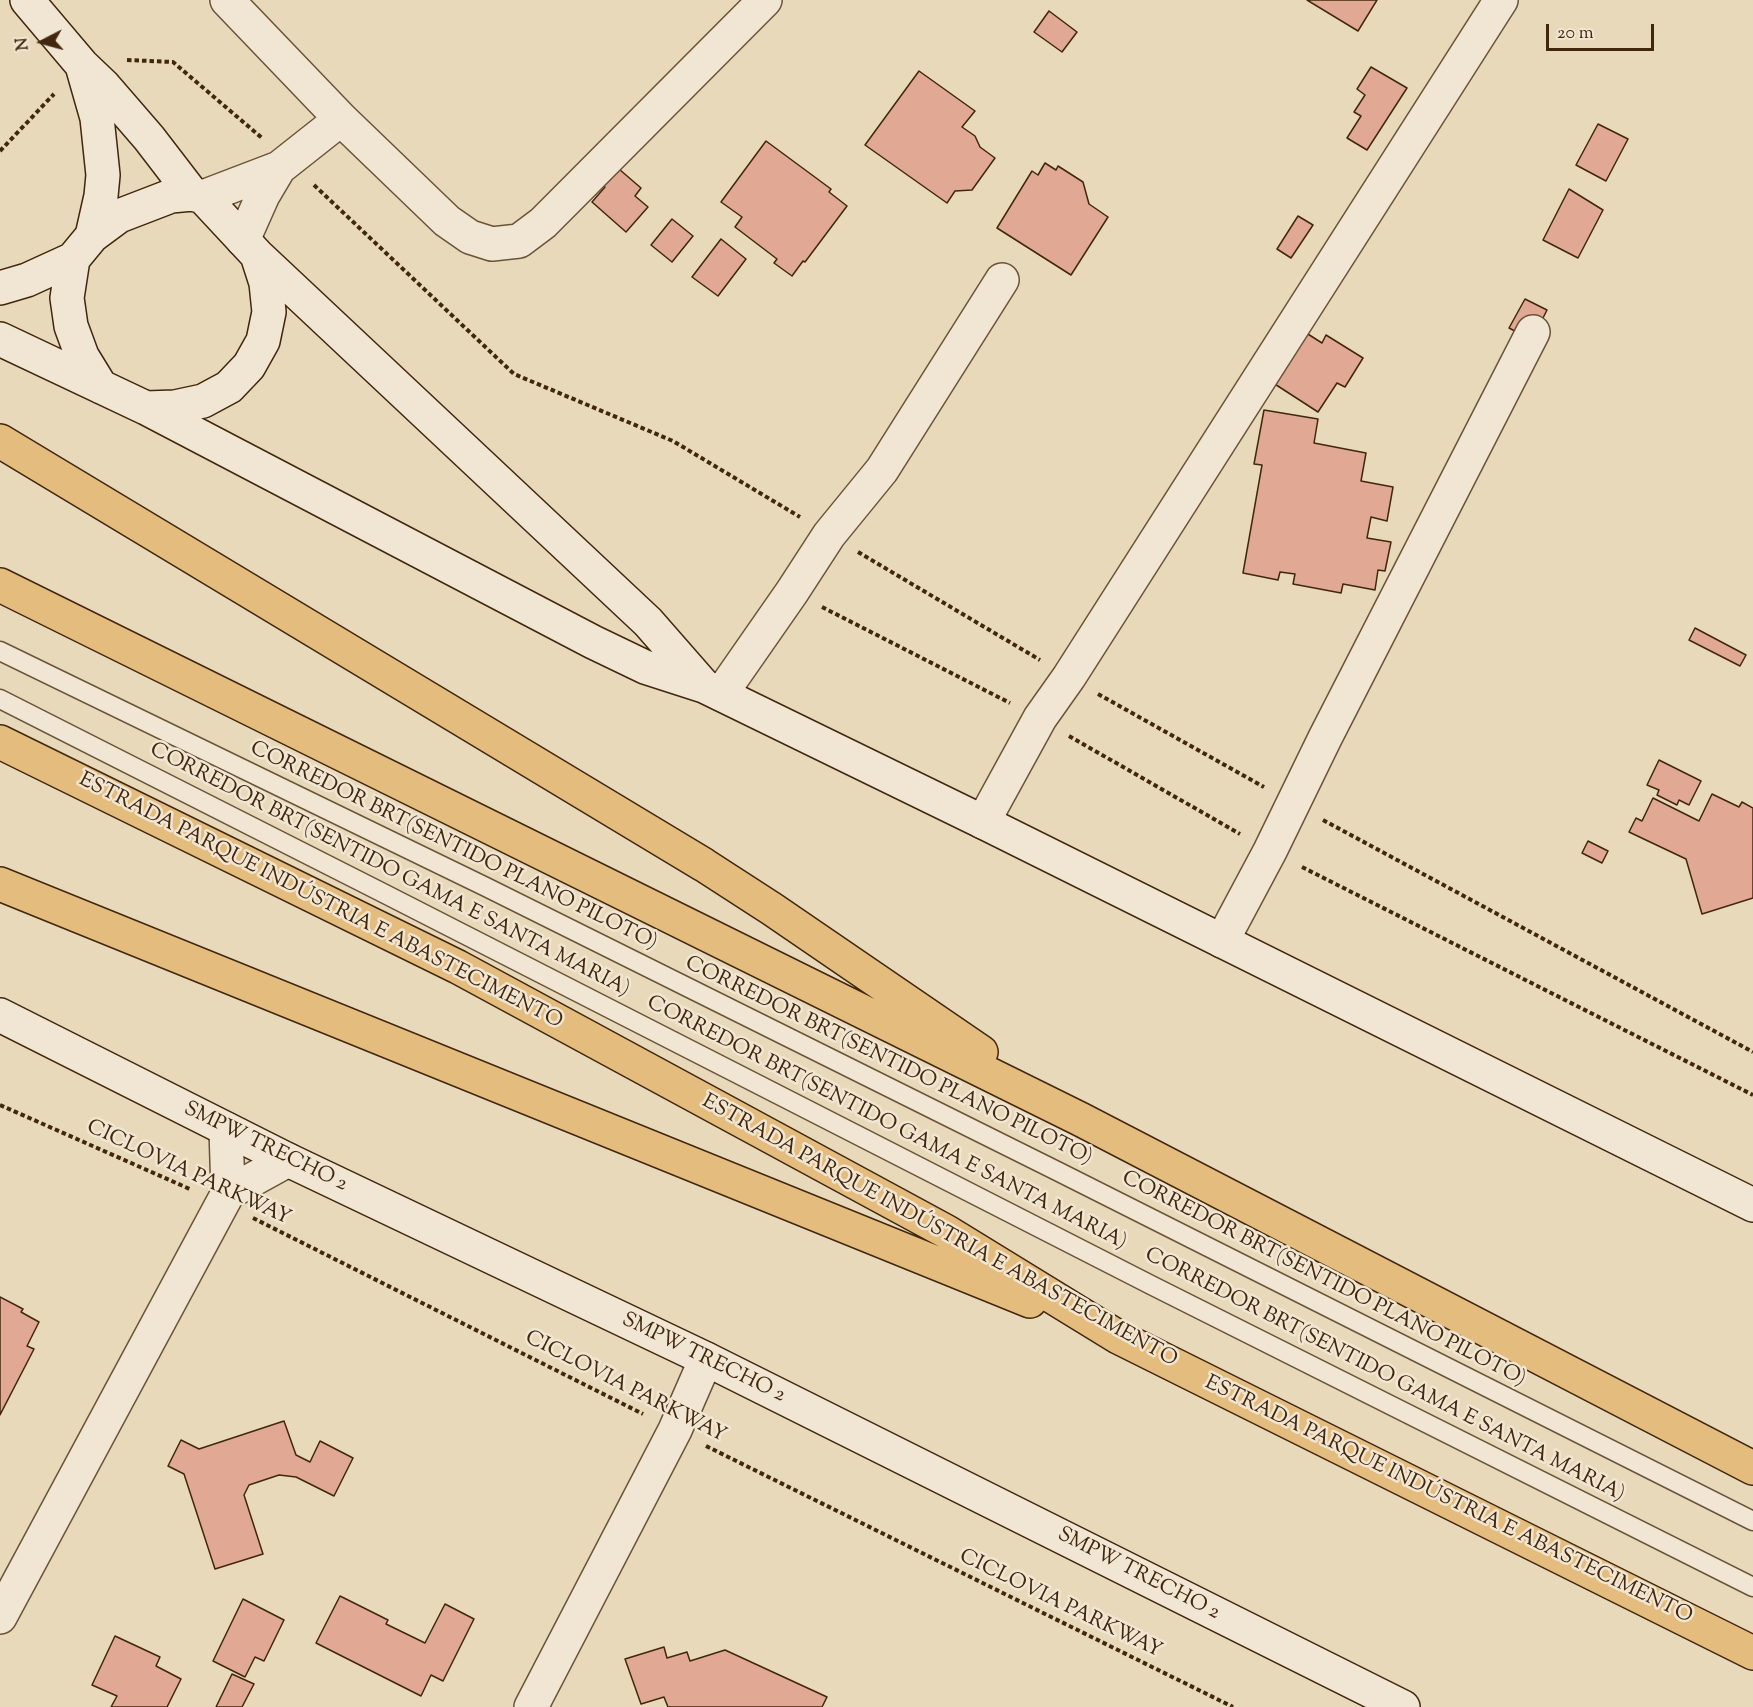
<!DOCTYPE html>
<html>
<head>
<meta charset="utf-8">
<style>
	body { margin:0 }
	#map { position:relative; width:1753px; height:1707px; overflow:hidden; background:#e9d9bb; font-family:"Sorts Mill Goudy",serif }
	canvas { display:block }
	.north { position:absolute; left:12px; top:12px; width:60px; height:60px; -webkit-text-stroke:4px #f1e6d3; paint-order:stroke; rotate:264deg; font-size:16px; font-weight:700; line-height:24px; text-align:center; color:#40270d }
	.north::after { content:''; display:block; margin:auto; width:21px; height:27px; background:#40270d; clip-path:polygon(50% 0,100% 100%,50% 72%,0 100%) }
	.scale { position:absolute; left:1546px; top:24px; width:108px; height:27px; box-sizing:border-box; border:3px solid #40270d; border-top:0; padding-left:8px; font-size:18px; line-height:21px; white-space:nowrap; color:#40270d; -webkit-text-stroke:4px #f1e6d3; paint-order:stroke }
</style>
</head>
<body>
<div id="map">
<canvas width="1753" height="1707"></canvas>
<div class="north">N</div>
<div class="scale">20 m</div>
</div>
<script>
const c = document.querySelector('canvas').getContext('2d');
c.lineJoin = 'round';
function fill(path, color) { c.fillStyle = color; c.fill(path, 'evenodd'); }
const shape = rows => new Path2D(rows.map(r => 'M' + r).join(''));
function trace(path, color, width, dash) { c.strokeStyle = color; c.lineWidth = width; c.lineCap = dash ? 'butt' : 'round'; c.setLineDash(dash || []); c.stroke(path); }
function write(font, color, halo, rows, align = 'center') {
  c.font = font + ' "Sorts Mill Goudy",serif'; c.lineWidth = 5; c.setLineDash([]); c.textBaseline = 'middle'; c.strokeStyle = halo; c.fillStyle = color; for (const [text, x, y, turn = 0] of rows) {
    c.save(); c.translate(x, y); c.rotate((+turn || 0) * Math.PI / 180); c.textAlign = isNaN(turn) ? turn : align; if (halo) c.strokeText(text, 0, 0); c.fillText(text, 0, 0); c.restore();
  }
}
const building = shape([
	[1307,0,1377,0,1358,31,1307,0],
	[1049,11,1077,32,1062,52,1034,32,1049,11],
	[1371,67,1407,88,1367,150,1347,138,1361,116,1354,112,1365,95,1357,89,1371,67],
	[919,71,975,111,962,127,975,136,980,147,995,158,972,190,955,191,947,203,865,145,919,71],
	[1598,124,1628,139,1606,181,1576,165,1598,124],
	[766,141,831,189,829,192,847,206,805,262,803,261,792,276,774,263,777,259,735,227,742,217,721,202,766,141],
	[612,163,641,188,635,196,648,207,626,232,592,202,605,187,597,181,612,163],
	[1045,163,1056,170,1058,166,1083,182,1089,204,1108,217,1071,275,997,228,1032,171,1038,175,1045,163],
	[1569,189,1603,210,1578,258,1543,240,1569,189],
	[1298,216,1313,225,1291,258,1277,249,1298,216],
	[672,219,693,236,672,262,651,245,672,219],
	[721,239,746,259,718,296,692,277,721,239],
	[1525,299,1547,310,1532,340,1509,328,1525,299],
	[1300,329,1322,343,1326,335,1363,358,1345,387,1337,383,1318,412,1267,379,1300,329],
	[1264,410,1318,419,1314,443,1366,453,1361,481,1393,487,1387,521,1371,517,1367,538,1391,542,1385,571,1378,570,1375,590,1343,584,1341,593,1293,584,1295,574,1280,572,1278,580,1243,573,1262,465,1254,464,1264,410],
	[1695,628,1746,655,1740,666,1689,640,1695,628],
	[1659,760,1701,781,1689,805,1679,800,1677,805,1657,795,1659,790,1647,785,1659,760],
	[1712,794,1739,807,1742,802,1753,808,1753,898,1702,914,1686,859,1629,832,1636,818,1642,821,1653,798,1699,821,1712,794],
	[1588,841,1608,851,1602,863,1582,853,1588,841],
	[0,1297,23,1309,21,1312,39,1322,27,1346,34,1349,33,1351,0,1415,0,1297],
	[284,1421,296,1455,310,1462,320,1441,353,1458,334,1496,296,1477,279,1475,249,1485,244,1495,263,1554,215,1569,184,1474,168,1466,181,1440,199,1449,284,1421],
	[340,1596,388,1620,386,1624,425,1643,445,1604,474,1619,443,1681,431,1675,421,1696,316,1643,340,1596],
	[243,1599,284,1620,264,1661,255,1657,245,1677,213,1661,243,1599],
	[115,1636,160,1657,156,1666,181,1679,167,1707,111,1707,117,1696,92,1685,115,1636],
	[664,1647,667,1658,687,1652,690,1661,725,1650,827,1697,822,1707,668,1707,664,1697,641,1704,625,1659,664,1647],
	[232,1674,254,1684,242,1707,216,1707,232,1674]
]);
const path = shape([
	[127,60,173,62,262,138],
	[0,151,54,94],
	[314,185,514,374,673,441,800,517],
	[858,552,1040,660],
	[822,607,1010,703],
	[1098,694,1264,787],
	[1069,736,1240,834],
	[1323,820,1753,1052],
	[1302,867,1753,1095],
	[0,1105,192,1190],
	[253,1218,643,1414],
	[706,1446,1233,1707]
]);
const lane = shape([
	[0,651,486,887,1059,1172,1753,1521],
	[0,699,387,895,1153,1286,1753,1587]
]);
const street = shape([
	[227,0,341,119,447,221,470,237,492,244,519,241,543,223,765,0],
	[203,197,279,168],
	[243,240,263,195,279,168,341,119],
	[721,694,792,592,829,535,882,470,1002,280],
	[983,822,1040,718,1069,677,1501,0],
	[1222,941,1270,851,1325,738,1533,332],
	[228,1193,288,1160],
	[0,1617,228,1193,226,1129],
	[531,1707,675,1430,706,1359]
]);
const secondary = shape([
	[27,0,82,65,104,86,149,138,192,194],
	[83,69,97,118,103,175,101,196,92,236],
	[0,288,27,280,73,259],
	[0,339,146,408,593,642,645,667,704,686,983,822,1753,1205],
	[101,387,82,356,71,326,67,298,73,259,92,236,119,216,171,196,192,194,203,197,257,255,648,622,704,686],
	[146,408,175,407,203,401,229,387,249,366,263,341,269,312,266,283,257,255],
	[0,1015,288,1160,706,1359,1403,1707]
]);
const highway = shape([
	[0,441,704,865,772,909,981,1052],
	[0,585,1080,1119,1753,1468],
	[0,742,458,967,947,1232,1118,1337,1753,1653],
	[0,884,1030,1301]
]);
const streetNames = [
	["CORREDOR BRT(SENTIDO PLANO PILOTO)",453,847,26],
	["CORREDOR BRT(SENTIDO GAMA E SANTA MARIA)",389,871,27],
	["ESTRADA PARQUE INDÚSTRIA E ABASTECIMENTO",320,902,27],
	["CORREDOR BRT(SENTIDO PLANO PILOTO)",888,1062,26],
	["CORREDOR BRT(SENTIDO GAMA E SANTA MARIA)",886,1124,27],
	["SMPW TRECHO 2",265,1148,26],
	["CICLOVIA PARKWAY",188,1174,25],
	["ESTRADA PARQUE INDÚSTRIA E ABASTECIMENTO",939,1232,29],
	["CORREDOR BRT(SENTIDO PLANO PILOTO)",1323,1280,27],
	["SMPW TRECHO 2",703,1359,26],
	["CORREDOR BRT(SENTIDO GAMA E SANTA MARIA)",1384,1376,27],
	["CICLOVIA PARKWAY",625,1388,27],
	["ESTRADA PARQUE INDÚSTRIA E ABASTECIMENTO",1448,1501,26],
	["SMPW TRECHO 2",1138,1575,27],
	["CICLOVIA PARKWAY",1060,1605,26]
];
fill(building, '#e1a893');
trace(building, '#40270d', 1.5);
trace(lane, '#6a5438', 21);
trace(street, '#6a5438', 36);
trace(secondary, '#40270d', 36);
trace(highway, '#40270d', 36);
trace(path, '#40270d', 4, [4.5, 3]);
trace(lane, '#f1e6d3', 18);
trace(street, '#f1e6d3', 33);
trace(secondary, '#f1e6d3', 33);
trace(highway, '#e4bc7e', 33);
write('21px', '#40270d', '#f1e6d3', streetNames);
</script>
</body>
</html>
